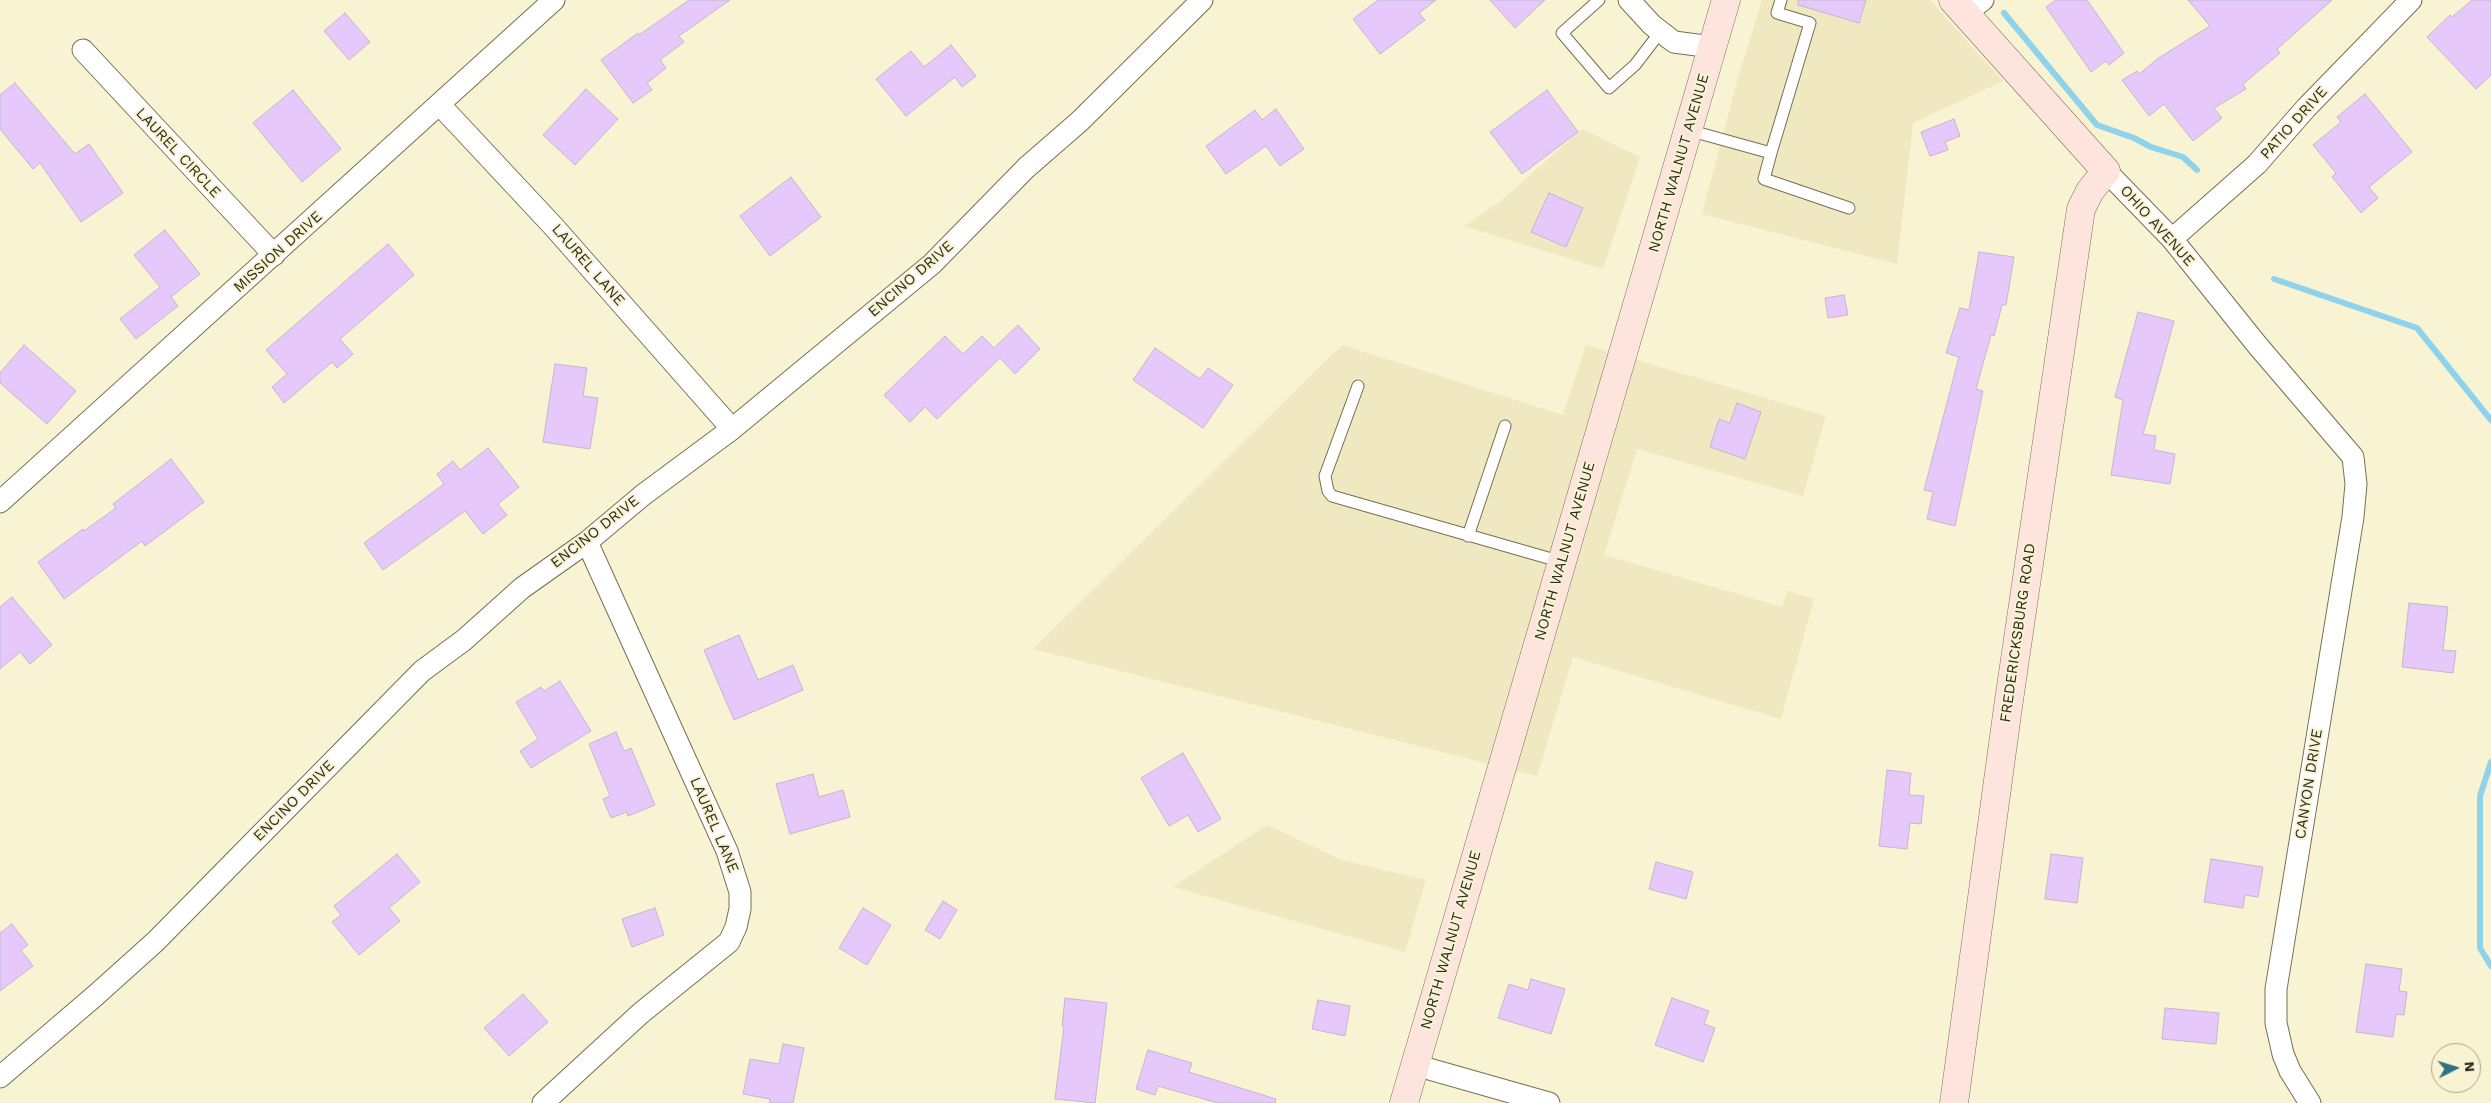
<!DOCTYPE html>
<html>
<head>
<meta charset="utf-8">
<style>
	body { margin:0 }
	#map { position:relative; width:2491px; height:1103px; overflow:hidden; background:#f8f3d2; font-family:"Work Sans",sans-serif }
	canvas { display:block }
	.north { position:absolute; left:2431px; top:1043px; width:50px; height:50px; box-sizing:border-box; background:#f8f3d2; border:1px solid #a7a38a; border-radius:50%; rotate:85deg; font-size:14px; font-weight:700; line-height:20px; text-align:center; color:#2e2b1f }
	.north::after { content:''; display:block; margin:auto; width:18px; height:22px; background:#2f7283; clip-path:polygon(50% 0,100% 100%,50% 72%,0 100%) }
</style>
</head>
<body>
<div id="map">
<canvas width="2491" height="1103"></canvas>
<div class="north">N</div>
</div>
<script>
const c = document.querySelector('canvas').getContext('2d');
c.lineJoin = 'round';
function fill(path, color) { c.fillStyle = color; c.fill(path, 'evenodd'); }
const shape = rows => new Path2D(rows.map(r => 'M' + r).join(''));
function trace(path, color, width, dash) { c.strokeStyle = color; c.lineWidth = width; c.lineCap = dash ? 'butt' : 'round'; c.setLineDash(dash || []); c.stroke(path); }
function write(font, color, halo, rows, align = 'center') {
  c.font = font + ' "Work Sans",sans-serif'; c.lineWidth = 4; c.setLineDash([]); c.textBaseline = 'middle'; c.strokeStyle = halo; c.fillStyle = color; for (const [text, x, y, turn = 0] of rows) {
    c.save(); c.translate(x, y); c.rotate((+turn || 0) * Math.PI / 180); c.textAlign = isNaN(turn) ? turn : align; if (halo) c.strokeText(text, 0, 0); c.fillText(text, 0, 0); c.restore();
  }
}
const built = shape([
	[1762,0,1930,0,2003,81,1913,123,1897,264,1702,214,1736,85],
	[1582,129,1640,157,1603,269,1464,226,1502,200],
	[1342,345,1563,415,1586,345,1826,416,1803,496,1637,449,1604,555,1782,607,1787,591,1814,599,1781,719,1573,657,1537,776,1033,649],
	[1267,825,1342,860,1426,880,1405,952,1173,887]
]);
const stream = shape([
	[2004,13,2097,125,2134,138,2151,147,2183,157,2197,170],
	[2274,279,2417,328,2491,420],
	[2491,762,2480,796,2480,948,2491,966]
]);
const building = shape([
	[689,0,730,0,679,36,684,42,660,60,666,68,647,83,652,90,633,103,601,60,638,33,639,35,689,0],
	[1378,0,1436,0,1419,13,1425,20,1380,54,1353,19,1378,0],
	[1490,0,1545,0,1515,28,1490,0],
	[1798,0,1866,0,1859,23,1798,5,1798,0],
	[2056,0,2087,0,2124,53,2109,65,2106,61,2091,72,2046,7,2056,0],
	[2188,0,2332,0,2277,49,2280,53,2243,84,2246,89,2214,108,2222,118,2193,141,2164,104,2149,116,2122,80,2137,71,2139,74,2160,57,2210,26,2188,0],
	[2472,0,2491,0,2491,75,2476,89,2427,37,2450,15,2452,17,2472,0],
	[345,13,370,42,349,60,324,31,345,13],
	[951,45,976,76,962,87,955,77,906,116,876,79,911,51,924,67,951,45],
	[15,83,75,154,89,144,123,193,81,222,40,163,33,169,0,129,0,95,15,83],
	[586,89,618,119,575,165,543,135,586,89],
	[293,90,341,149,302,182,253,123,293,90],
	[1547,90,1578,132,1522,174,1490,132,1547,90],
	[2365,94,2412,152,2369,187,2378,198,2361,213,2332,177,2336,173,2313,145,2341,122,2337,117,2365,94],
	[1276,109,1304,149,1280,166,1266,146,1226,174,1206,146,1255,110,1262,120,1276,109],
	[1954,119,1960,136,1945,142,1948,150,1930,156,1921,132,1954,119],
	[791,177,821,217,770,256,740,216,791,177],
	[1549,193,1583,208,1566,247,1531,232,1549,193],
	[165,230,200,274,171,297,178,306,136,339,120,319,160,287,134,255,165,230],
	[388,244,414,275,340,339,353,354,337,368,332,362,284,403,272,387,287,374,266,350,388,244],
	[1979,252,2014,257,2006,305,2002,305,1994,336,1991,335,1976,389,1983,391,1955,526,1927,519,1933,492,1924,490,1959,357,1946,353,1960,308,1969,310,1979,252],
	[1844,295,1848,315,1828,318,1825,298,1844,295],
	[2138,312,2174,321,2143,434,2156,436,2154,450,2175,454,2170,484,2111,475,2123,400,2115,397,2138,312],
	[1018,325,1040,349,1015,374,1000,358,937,419,925,407,910,422,884,395,945,336,963,354,982,336,994,348,1018,325],
	[24,345,76,391,47,424,0,383,0,373,24,345],
	[1155,348,1200,379,1208,368,1233,385,1203,428,1133,380,1155,348],
	[555,364,587,368,583,396,598,398,590,449,543,442,555,364],
	[1737,403,1761,412,1745,459,1710,447,1719,419,1730,423,1737,403],
	[488,448,519,487,498,504,507,515,483,534,465,511,383,570,364,543,444,484,437,474,453,461,460,470,488,448],
	[171,459,204,502,145,546,142,541,64,599,38,562,83,529,84,531,116,508,113,504,171,459],
	[12,597,52,645,30,664,20,652,0,669,0,607,12,597],
	[2409,603,2448,607,2443,650,2456,651,2453,673,2402,667,2409,603],
	[739,635,758,680,793,665,803,690,734,720,704,650,739,635],
	[560,681,591,731,531,768,520,751,538,739,516,702,541,687,544,691,560,681],
	[616,732,624,751,631,748,655,805,628,816,627,812,611,818,603,799,610,796,589,744,616,732],
	[1183,753,1221,819,1198,832,1188,815,1169,826,1141,778,1183,753],
	[1887,770,1911,773,1909,795,1924,796,1921,824,1910,823,1907,849,1879,846,1887,770],
	[813,774,819,797,843,790,850,817,790,834,776,784,813,774],
	[397,854,420,882,389,908,400,921,359,955,332,922,341,915,334,906,397,854],
	[2051,854,2083,858,2077,903,2045,899,2051,854],
	[2211,859,2263,867,2258,897,2245,895,2243,908,2204,902,2211,859],
	[1656,862,1693,872,1686,899,1649,889,1656,862],
	[943,901,957,910,940,939,925,930,943,901],
	[655,908,664,935,632,947,622,919,655,908],
	[863,908,891,925,867,965,839,948,863,908],
	[12,924,28,945,21,950,33,966,0,991,0,933,12,924],
	[2366,964,2402,969,2399,991,2407,992,2404,1015,2396,1014,2393,1037,2356,1032,2366,964],
	[1531,979,1565,989,1551,1034,1498,1018,1509,984,1528,990,1531,979],
	[523,994,548,1022,509,1056,484,1028,523,994],
	[1065,998,1107,1003,1095,1103,1055,1099,1064,1026,1062,1026,1065,998],
	[1672,998,1709,1011,1704,1024,1715,1028,1703,1062,1655,1045,1672,998],
	[1318,1000,1350,1006,1345,1036,1312,1029,1318,1000],
	[2165,1008,2219,1013,2216,1044,2162,1039,2165,1008],
	[783,1044,804,1048,793,1103,769,1103,770,1099,743,1094,750,1059,779,1064,783,1044],
	[1148,1050,1192,1063,1189,1072,1276,1099,1275,1103,1218,1103,1158,1086,1155,1095,1136,1089,1148,1050]
]);
const lane = shape([
	[1599,0,1562,33,1609,88,1635,65,1661,31],
	[1688,130,1771,153,1764,179,1849,208],
	[1771,153,1810,23,1777,13,1781,0],
	[1358,386,1325,476,1328,491,1332,496,1562,562],
	[1468,536,1505,426]
]);
const street = shape([
	[1629,0,1652,25,1674,42,1712,47],
	[1965,14,1983,0],
	[83,50,274,255],
	[440,105,554,227,732,429],
	[2106,171,2172,239,2258,346,2353,457,2356,484,2353,517,2276,989,2276,1023,2283,1054,2290,1071,2310,1103],
	[2172,239,2257,164,2306,108,2411,0],
	[0,502,554,0],
	[1415,1065,1549,1103],
	[0,1077,96,995,156,941,422,671,464,640,522,588,587,542,643,495,732,429,932,264,1026,168,1080,121,1202,0],
	[543,1103,641,1013,729,942,736,927,740,909,740,892,727,851,587,542]
]);
const secondary = shape([
	[1953,0,2106,171,2090,191,2081,209,2008,707,1954,1103],
	[1404,1103,1726,0]
]);
const streetNames = [
	["PATIO DRIVE",2294,123,-48],
	["LAUREL CIRCLE",178,153,47],
	["NORTH WALNUT AVENUE",1679,163,-74],
	["OHIO AVENUE",2157,226,48],
	["MISSION DRIVE",278,252,-42],
	["LAUREL LANE",588,265,49],
	["ENCINO DRIVE",911,279,-41],
	["ENCINO DRIVE",595,532,-38],
	["NORTH WALNUT AVENUE",1565,551,-74],
	["FREDERICKSBURG ROAD",2018,633,-82],
	["CANYON DRIVE",2309,784,-81],
	["ENCINO DRIVE",294,801,-45],
	["LAUREL LANE",714,825,67],
	["NORTH WALNUT AVENUE",1451,940,-74]
];
fill(built, '#efe8c1');
trace(stream, '#8fd2eb', 6);
fill(building, '#e6c8fb');
trace(building, '#c5b5d0', 1);
trace(lane, '#757053', 13);
trace(street, '#757053', 23);
trace(secondary, '#757053', 29);
trace(lane, '#fff', 11);
trace(street, '#fff', 21);
trace(secondary, '#fde4dc', 28);
write('15px', '#2e2b1f', '#f8f3d2', streetNames);
</script>
</body>
</html>
